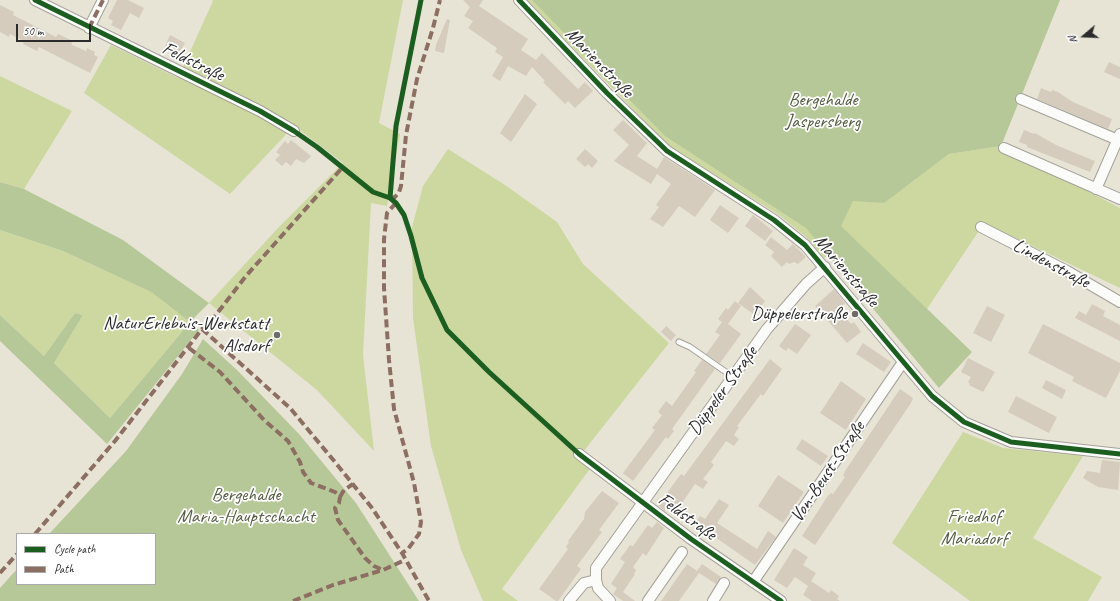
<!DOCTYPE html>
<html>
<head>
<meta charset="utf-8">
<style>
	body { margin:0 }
	#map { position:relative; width:1120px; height:601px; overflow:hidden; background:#e7e4d5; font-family:Caveat,sans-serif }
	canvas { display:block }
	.legend { position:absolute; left:16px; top:533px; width:140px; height:52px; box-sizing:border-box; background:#fff; border:1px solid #aaa; margin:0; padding:5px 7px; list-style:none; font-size:12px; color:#2b2b2b }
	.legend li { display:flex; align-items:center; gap:8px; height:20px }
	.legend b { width:20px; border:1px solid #aaa }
	.north { position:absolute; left:1064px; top:16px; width:40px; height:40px; -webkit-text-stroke:3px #fff; paint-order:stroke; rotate:251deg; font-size:11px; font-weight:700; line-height:16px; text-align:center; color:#2b2b2b }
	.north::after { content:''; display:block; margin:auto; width:14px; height:18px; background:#2b2b2b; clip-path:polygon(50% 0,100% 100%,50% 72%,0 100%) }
	.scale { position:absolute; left:16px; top:24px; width:75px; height:18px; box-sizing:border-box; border:2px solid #2b2b2b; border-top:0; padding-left:5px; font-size:12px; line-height:14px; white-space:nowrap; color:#2b2b2b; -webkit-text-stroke:3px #fff; paint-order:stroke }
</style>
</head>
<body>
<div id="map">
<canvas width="1120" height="601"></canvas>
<ul class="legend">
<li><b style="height:5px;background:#1b5e20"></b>Cycle path</li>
<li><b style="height:5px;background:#8d6e63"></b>Path</li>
</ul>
<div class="north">N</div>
<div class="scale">50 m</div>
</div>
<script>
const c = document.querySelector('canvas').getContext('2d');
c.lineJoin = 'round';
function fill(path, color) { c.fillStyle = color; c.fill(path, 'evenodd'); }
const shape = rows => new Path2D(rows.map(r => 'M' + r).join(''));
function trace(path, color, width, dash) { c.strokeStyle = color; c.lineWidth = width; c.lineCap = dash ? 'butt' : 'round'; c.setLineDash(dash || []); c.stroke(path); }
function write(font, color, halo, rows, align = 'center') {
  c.font = font + ' Caveat,sans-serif'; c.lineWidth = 3.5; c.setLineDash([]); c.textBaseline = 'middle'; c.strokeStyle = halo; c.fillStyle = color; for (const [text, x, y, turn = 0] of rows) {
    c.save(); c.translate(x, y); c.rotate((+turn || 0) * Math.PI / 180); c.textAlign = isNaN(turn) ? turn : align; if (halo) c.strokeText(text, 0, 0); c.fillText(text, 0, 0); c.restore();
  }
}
const green = shape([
	[212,0,403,0,379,123,400,134,387,206,371,203,363,355,374,451,317,390,209,303,278,228,343,163,294,126,230,194,84,93,111,45,178,78,213,1],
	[526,0,1059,0,968,130,910,183,949,154,1001,146,1120,208,1120,288,984,223,927,309,852,237,824,258,806,237,779,215,669,146],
	[0,76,72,111,24,189,0,182],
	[448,149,505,185,557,222,583,264,669,343,579,457,592,466,502,589,518,601,483,601,461,550,431,446,413,318,412,227,423,186],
	[0,230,63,251,151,292,190,322,110,418,54,363,83,315,75,313,44,356,0,315],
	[963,432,1003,448,1083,456,1033,538,1102,577,1088,601,970,601,892,543]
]);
const forest = shape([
	[532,0,1060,0,1001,146,949,154,884,203,853,201,841,226,972,352,939,388,806,228,665,136],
	[0,182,24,189,123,240,209,303,190,322,199,330,107,444,0,341,0,315,44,356,75,313,83,315,54,363,110,418,190,322,151,292,63,251,0,230],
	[203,339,237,370,299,434,356,503,419,601,0,601,0,588,17,569,17,584,155,584,155,534,49,534,126,451,182,374]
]);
const building = shape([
	[117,0,128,0,144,8,139,18,130,13,121,30,111,25,113,21,108,18],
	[463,0,483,0,479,6,528,39,521,50,536,60,542,53,578,89,585,82,593,91,575,108,568,101,565,104,543,82,545,81,532,67,526,76,508,66,500,81,492,76,503,57,495,52,497,48,468,28,473,21,464,16,470,7],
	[0,5,14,12,13,15,56,37,58,34,71,40,72,45,86,51,87,48,95,52,94,55,98,57,90,73,39,47,37,51,23,44,24,41,10,34,9,37,0,32],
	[447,19,450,20,444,53,435,51,436,45],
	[170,35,185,43,177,56,164,49],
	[1109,62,1120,67,1120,79,1104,72],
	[1041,88,1051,92,1052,90,1058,92,1073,102,1112,119,1108,129,1037,99],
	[525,94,537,104,511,142,500,133],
	[623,120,647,143,637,156,657,169,664,157,715,190,695,217,679,206,663,227,650,219,659,207,656,205,671,184,657,174,651,184,614,161,629,145,613,130],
	[1024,130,1034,134,1035,133,1056,145,1095,161,1090,172,1027,147,1027,145,1019,142],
	[291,140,311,156,304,163,296,159,291,166,286,162,282,166,275,160,280,155,276,152,285,141,288,144],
	[585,149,598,161,592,168,588,164,585,167,576,159],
	[720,205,739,218,728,233,710,220],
	[753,215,773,231,765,241,745,226],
	[771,237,787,250,793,244,806,257,798,264,794,262,789,264,787,262,782,267,771,256,774,252,765,245],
	[750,287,765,301,755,315,738,303],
	[834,289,845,303,838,309,851,324,854,322,861,332,847,343,815,306],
	[735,301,741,306,728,324,741,334,720,363,706,354,720,335,715,332,722,322,718,319,726,308,728,310],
	[1092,304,1105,311,1103,316,1120,325,1120,341,1075,318,1079,311,1086,315],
	[987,306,1005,315,991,342,973,333],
	[795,324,811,335,797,354,788,348,786,351,779,346],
	[1043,324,1120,363,1120,371,1106,398,1072,381,1074,377,1028,353],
	[666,326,676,335,671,341,661,332],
	[863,343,891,362,884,372,856,354],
	[968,358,995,372,983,392,969,385,970,384,968,382,971,377,961,372],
	[770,359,782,369,763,396,761,394,737,426,739,427,734,435,739,439,734,446,726,441,724,444,711,462,714,465,703,479,708,482,703,489,695,484,680,506,687,511,682,517,668,506,665,511,658,505,681,474,684,476],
	[702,360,715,369,672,429,674,431,668,439,666,437,633,481,623,473,655,430,652,428,662,415,658,412,666,401,672,406,696,372,694,371],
	[1046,380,1066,390,1062,399,1042,388],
	[841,381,866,399,846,430,820,413],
	[900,389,913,398,911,403,815,545,802,536,827,497,831,493,833,494,845,477,843,476,845,471],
	[1016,396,1057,417,1049,433,1008,412],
	[802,439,828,456,821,466,796,449],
	[1102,460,1120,462,1118,490,1098,487,1083,478,1087,471,1100,473],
	[778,475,804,492,783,523,758,506],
	[602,491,619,503,599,530,602,532,577,566,581,569,558,601,556,601,539,589,568,549,566,547,569,542,568,541,584,519,585,512],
	[719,499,729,505,717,523,748,543,757,549,768,531,776,537,755,565,695,523,700,516,705,519],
	[657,522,664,528,646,556,643,553,633,567,636,570,634,574,635,574,623,592,635,601,623,601,613,594,617,588,611,584,625,562,620,559,630,545,633,546,648,525,652,528],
	[794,548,808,557,803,565,816,573,808,586,795,577,787,588,774,580],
	[687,564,697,571,702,564,721,577,716,584,699,573,679,601,661,601],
	[811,581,829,593,831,590,839,596,837,599,840,601,812,601,803,595]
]);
const lane = shape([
	[679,342,690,347,733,377]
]);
const street = shape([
	[35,0,260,111,294,131],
	[519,0,607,93,667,151,774,220,805,245,932,396,964,422,1011,442,1120,454],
	[89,28,103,0],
	[1021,99,1118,140],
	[1004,148,1120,199],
	[1096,189,1120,134],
	[981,227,1067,271,1120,302],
	[579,454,691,539,781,601],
	[753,582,903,362],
	[569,601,584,583,596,580],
	[610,601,598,588,596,580,596,568,767,329,806,284,825,267],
	[648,601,682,552],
	[713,601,724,583]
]);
const quiet = shape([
	[89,28,103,0],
	[390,198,395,197,399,192,401,186,406,135,417,79,433,28,440,0],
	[396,203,387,213,384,239,384,288,389,360,394,409,414,483,421,522,419,534,408,549,402,553],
	[202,329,290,408,335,462,372,508,402,553,429,601],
	[189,348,220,372,264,420,288,441,300,462,303,472,311,483,335,492,340,497,339,503,335,508,338,520,365,558,374,566,383,570],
	[340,497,344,490,353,484],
	[35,534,115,441,202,329,212,320,246,276,342,168],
	[0,573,17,554],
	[293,601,333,585,383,570,405,560]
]);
const cycleway = shape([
	[35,0,260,111,294,131,317,147,373,192,390,198,396,203,404,215,411,236,422,278,447,330,489,372,579,454,691,539,781,601],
	[519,0,607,93,667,151,774,220,805,245,932,396,964,422,1011,442,1120,454],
	[390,198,396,126,421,0]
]);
const markers = [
	[855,314,4,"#6d6c66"],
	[277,335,4,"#6d6c66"]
];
const streetNames = [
	["Feldstraße",193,62,26],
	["Marienstraße",599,63,46],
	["Lindenstraße",1051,264,28],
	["Marienstraße",846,271,49],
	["Düppeler Straße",723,391,-54],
	["Von-Beust-Straße",828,472,-56],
	["Feldstraße",687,517,36]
];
const parkNames = [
	["Bergehalde",823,100],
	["Jaspersberg",823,122],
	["Bergehalde",246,495],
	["Maria-Hauptschacht",246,517],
	["Friedhof",974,517],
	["Mariadorf",974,539]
];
const poiNames = [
	["Düppelerstraße",847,314],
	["NaturErlebnis-Werkstatt",269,324],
	["Alsdorf",269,346]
];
fill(green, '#ccd8a0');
fill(forest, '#b7c898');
fill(building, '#d5ccbe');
trace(lane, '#a3a199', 7);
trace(street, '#a3a199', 12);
trace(lane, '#fbfbf9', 5);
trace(street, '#fbfbf9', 10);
trace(quiet, '#8d6e63', 4, [8, 4]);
trace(cycleway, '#1b5e20', 5);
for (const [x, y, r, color] of markers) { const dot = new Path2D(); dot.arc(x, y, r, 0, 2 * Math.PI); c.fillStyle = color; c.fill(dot); trace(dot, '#fff', 1.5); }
write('19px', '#2b2b2b', '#fff', streetNames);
write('19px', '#545c41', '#fff', parkNames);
write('19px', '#2b2b2b', '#fff', poiNames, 'right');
</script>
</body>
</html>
